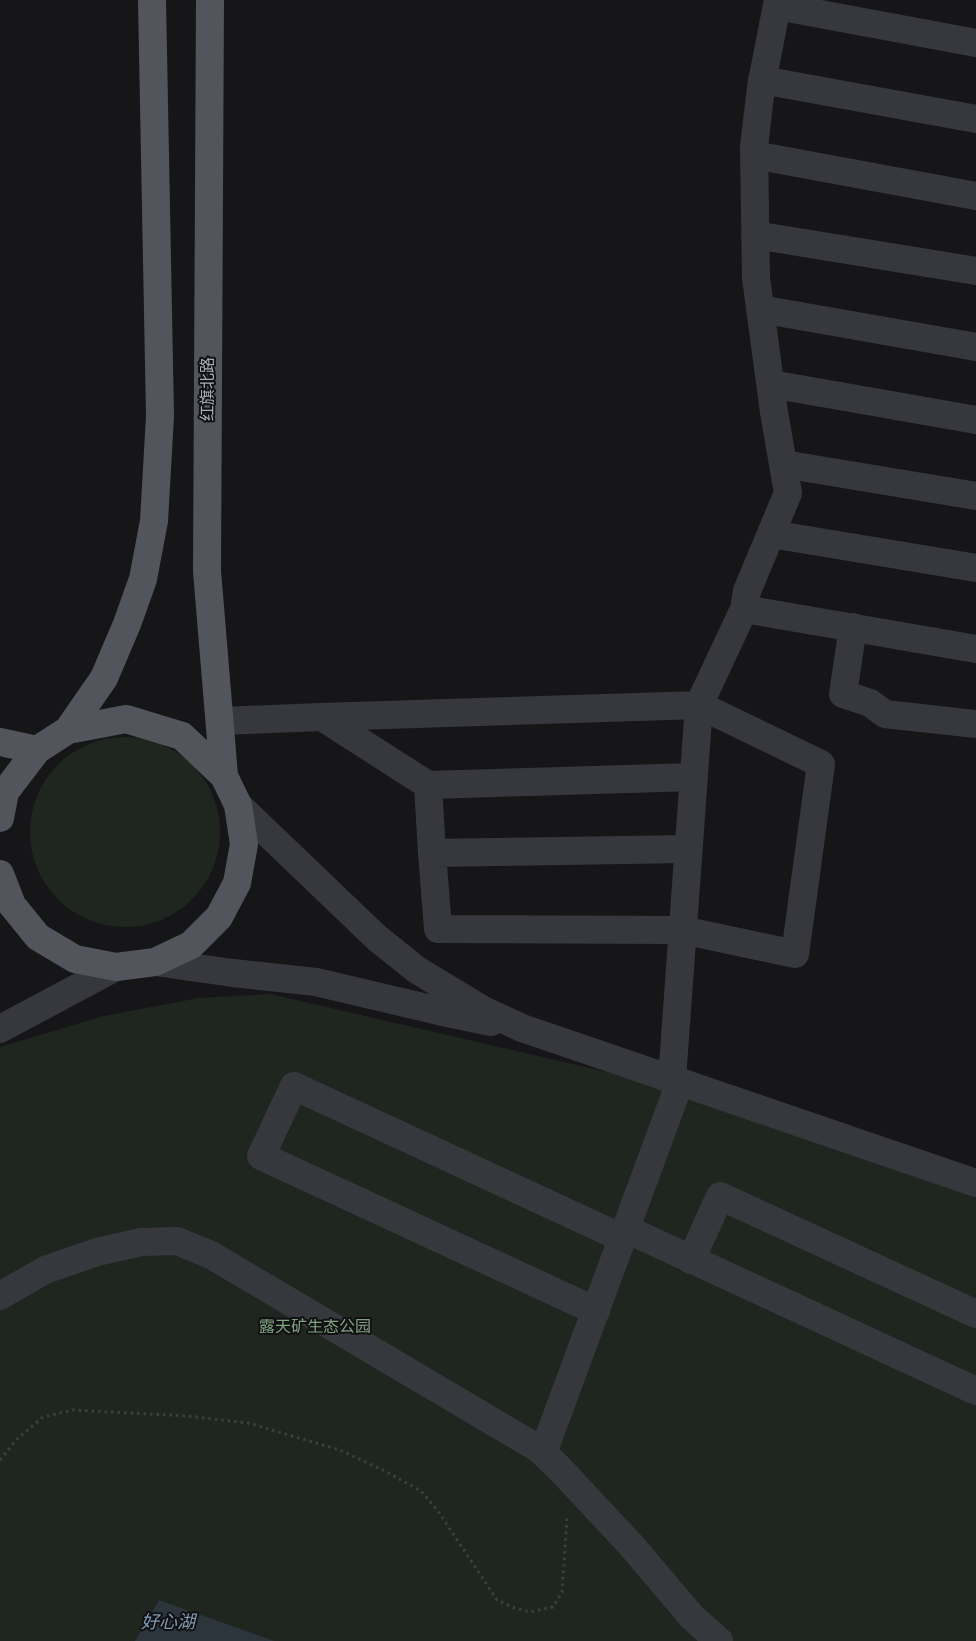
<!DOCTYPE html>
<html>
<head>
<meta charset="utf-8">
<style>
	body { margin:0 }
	canvas { display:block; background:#161618 }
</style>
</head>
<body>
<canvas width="976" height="1641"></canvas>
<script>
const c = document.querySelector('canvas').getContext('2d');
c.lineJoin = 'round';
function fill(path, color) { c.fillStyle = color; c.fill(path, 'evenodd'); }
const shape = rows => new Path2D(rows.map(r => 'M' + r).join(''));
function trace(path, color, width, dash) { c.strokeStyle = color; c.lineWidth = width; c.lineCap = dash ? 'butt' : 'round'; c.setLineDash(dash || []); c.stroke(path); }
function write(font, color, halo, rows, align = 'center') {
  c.font = font + ' Quicksand,"Noto Sans SC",sans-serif'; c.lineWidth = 4; c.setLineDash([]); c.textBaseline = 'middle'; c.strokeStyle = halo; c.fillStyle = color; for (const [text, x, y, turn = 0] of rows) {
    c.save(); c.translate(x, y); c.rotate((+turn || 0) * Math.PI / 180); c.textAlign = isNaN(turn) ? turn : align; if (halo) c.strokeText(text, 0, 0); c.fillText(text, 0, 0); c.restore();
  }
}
const green = shape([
	'30 832a95 95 0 1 1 190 0a95 95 0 1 1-190 0Z',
	[270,994,637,1079,976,1197,976,1641,0,1641,0,1047,104,1016,199,998]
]);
const water = shape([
	[159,1600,274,1641,135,1641]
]);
const path = shape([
	[0,1460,17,1439,43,1417,73,1410,188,1416,248,1423,340,1450,383,1470,421,1491,438,1511,497,1600,512,1607,530,1612,553,1607,562,1592,567,1518]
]);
const minor = shape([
	[778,0,761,87,754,147,756,278,774,412,788,493,747,591,744,609,976,649],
	[777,6,976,43],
	[762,80,976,119],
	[754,155,976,196],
	[755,235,976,271],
	[760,309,976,347],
	[771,384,976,420],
	[783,464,976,496],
	[771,534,976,568],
	[853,627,843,694,870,703,885,714,976,724],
	[220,721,322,717,699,705,821,764,795,954,682,930,438,929,432,853,428,785,322,717],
	[428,785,694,777],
	[238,805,377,938,417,970,483,1010,522,1028,976,1183],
	[432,853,688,849],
	[155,962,233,973,316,982,452,1014,491,1022],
	[0,1029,116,967],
	[672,1079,699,705,744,609],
	[626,1229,976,1391],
	[691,1260,720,1196,976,1314],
	[0,1296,45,1270,97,1252,141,1242,177,1241,211,1255,539,1449,558,1467,631,1545,692,1617,719,1641],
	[596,1311,261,1156,294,1086,622,1238],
	[543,1453,680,1082]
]);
const major = shape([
	[210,0,207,571,224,776],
	[68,730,104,678,127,624,143,579,154,521,160,416,152,0],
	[0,742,37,750],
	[0,818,5,792,37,750,68,730,126,719,182,736,224,776,238,805,244,844,237,883,219,917,191,945,155,962,116,967,75,959,38,937,12,905,0,874]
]);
const streetNames = [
	["红旗北路",208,389,-90]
];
const parkNames = [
	["露天矿生态公园",315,1327]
];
const waterNames = [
	["好心湖",168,1623]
];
fill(green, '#1e261f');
fill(water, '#2c353c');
trace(path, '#3d3f44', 3, [2.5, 4]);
trace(minor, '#37383d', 28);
trace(major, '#53555c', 28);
write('16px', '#a8adb8', '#111113', streetNames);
write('16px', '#7fa381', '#111113', parkNames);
write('italic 18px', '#7f9bb3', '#111113', waterNames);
</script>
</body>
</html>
